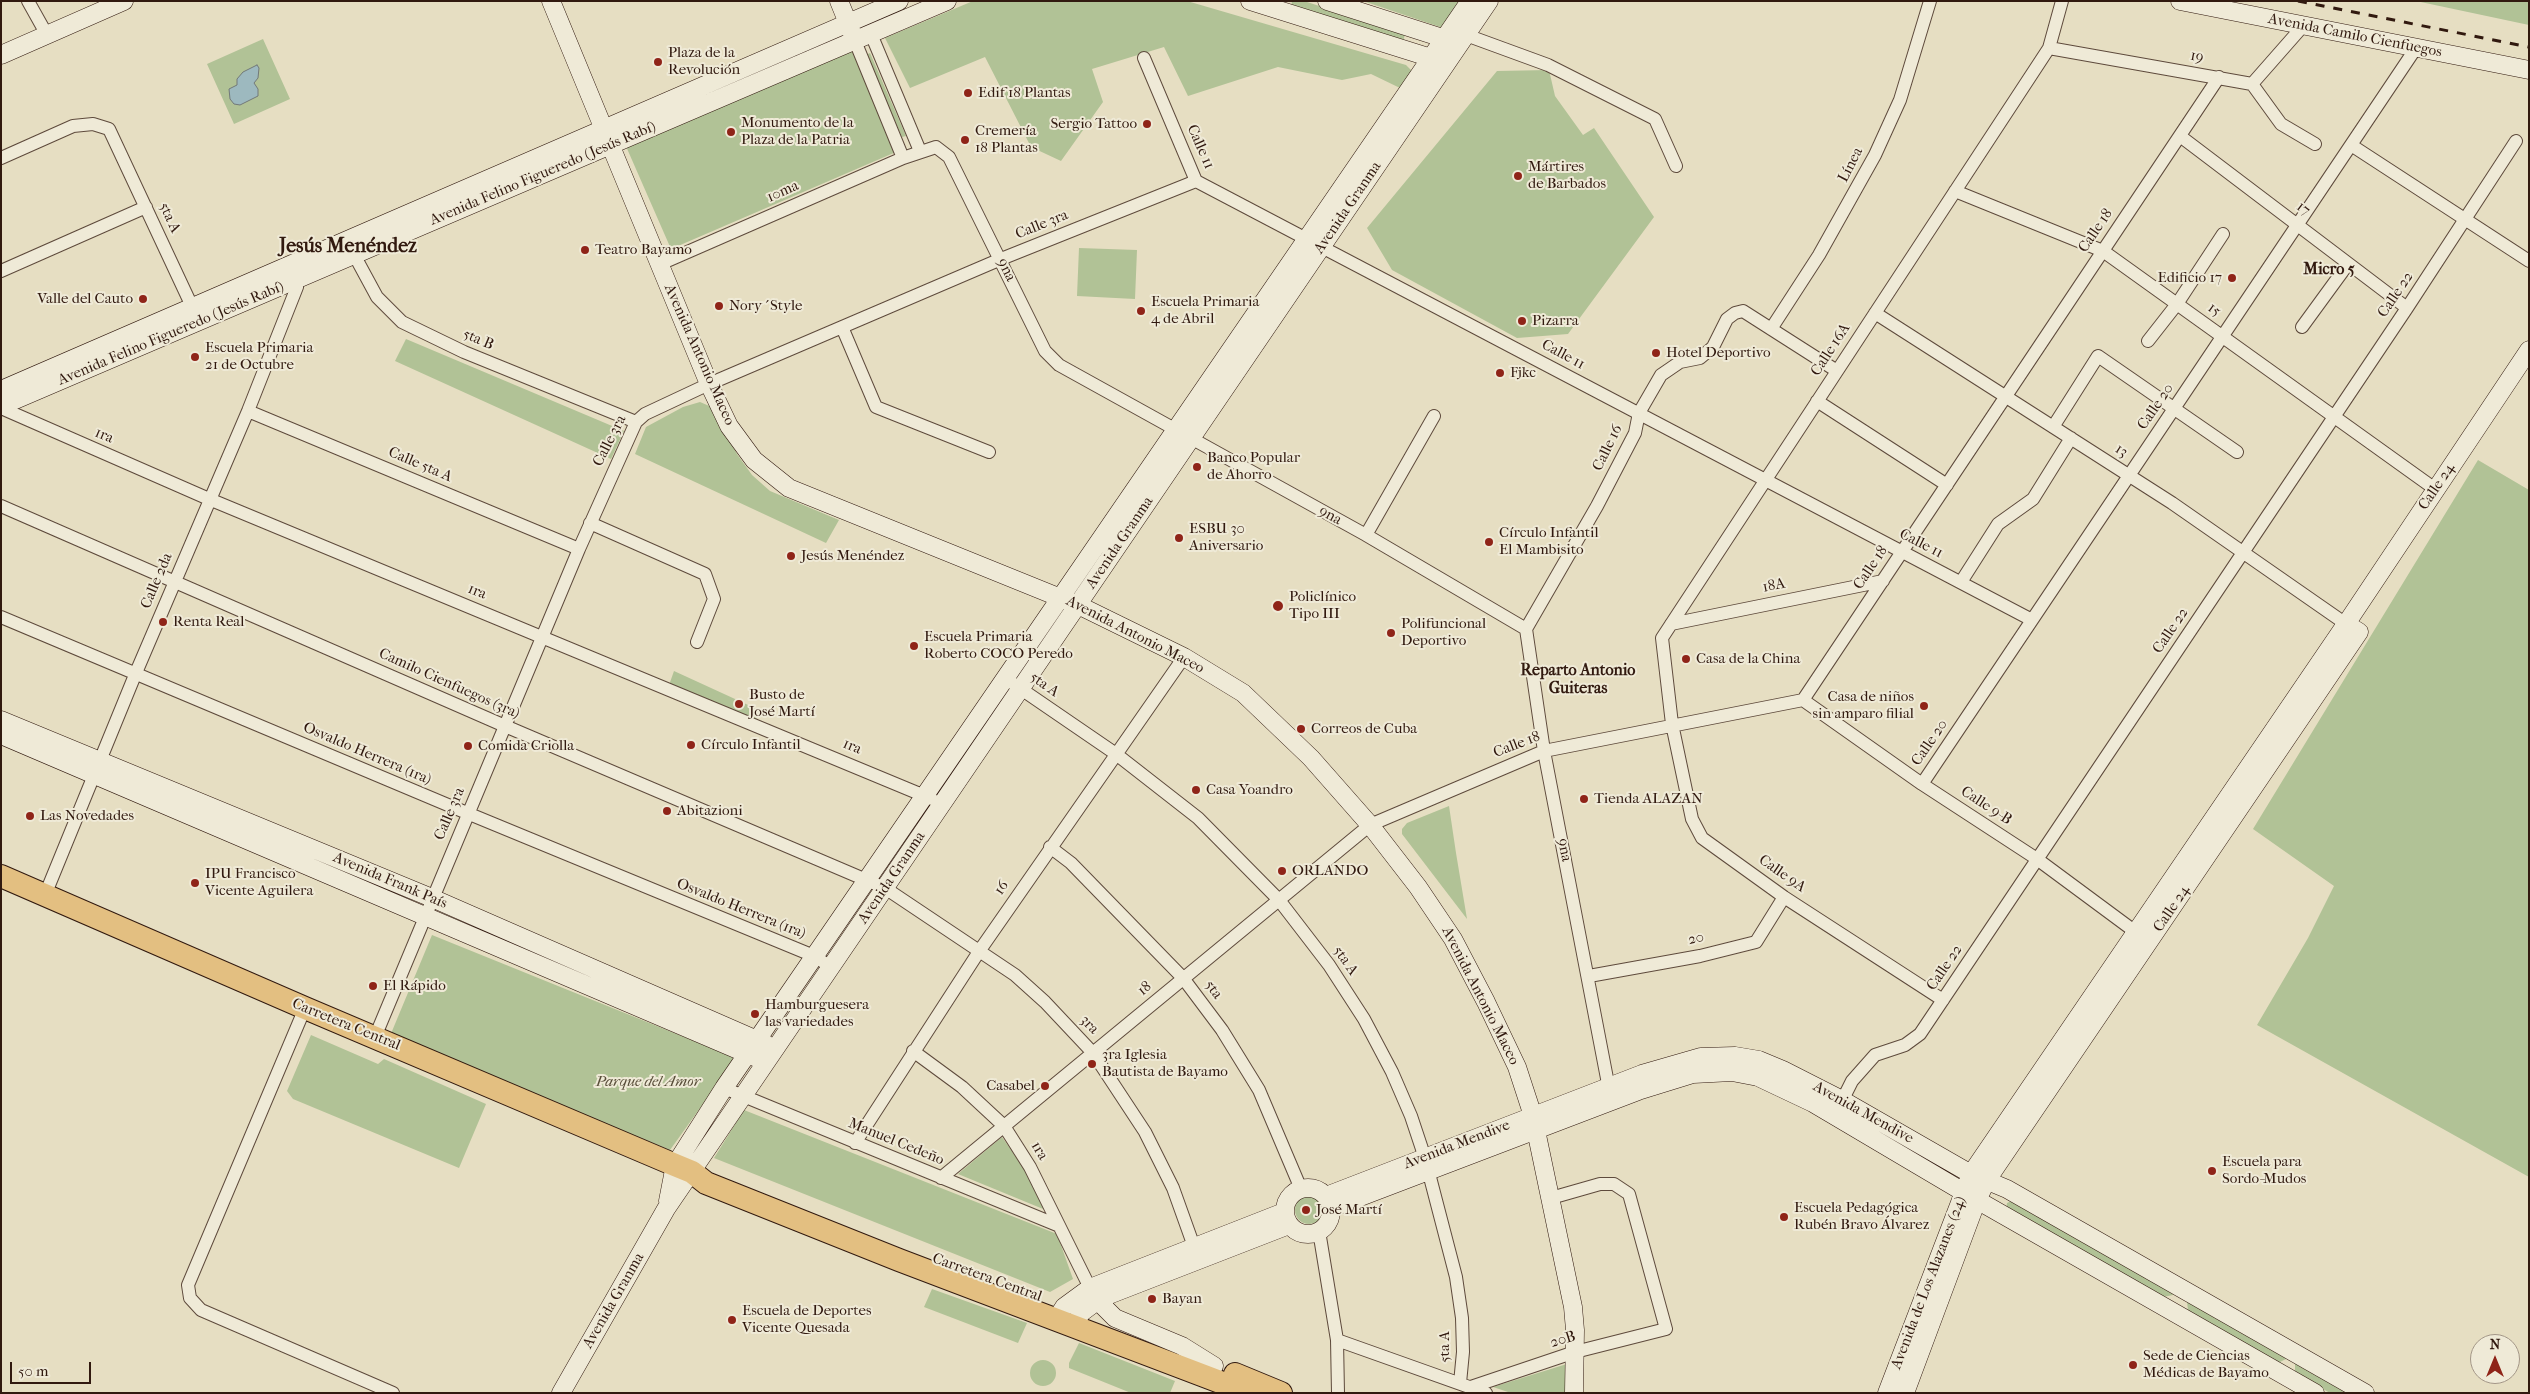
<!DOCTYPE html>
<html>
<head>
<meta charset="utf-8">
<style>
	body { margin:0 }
	#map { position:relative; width:2530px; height:1394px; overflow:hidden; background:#e6dec2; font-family:"IM FELL French Canon",serif }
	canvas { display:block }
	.frame { position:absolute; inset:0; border:2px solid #31190f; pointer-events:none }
	.north { position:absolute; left:2470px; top:1334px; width:50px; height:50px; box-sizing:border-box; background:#efead7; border:1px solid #a39687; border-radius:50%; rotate:0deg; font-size:14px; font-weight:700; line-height:20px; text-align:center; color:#31190f }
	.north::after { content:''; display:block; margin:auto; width:18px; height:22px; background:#8f2418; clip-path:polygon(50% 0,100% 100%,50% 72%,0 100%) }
	.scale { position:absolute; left:10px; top:1362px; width:81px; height:22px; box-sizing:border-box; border:2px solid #31190f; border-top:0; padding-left:6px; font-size:15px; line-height:18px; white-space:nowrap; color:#31190f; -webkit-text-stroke:4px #efead7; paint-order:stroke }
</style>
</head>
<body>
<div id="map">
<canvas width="2530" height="1394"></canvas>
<div class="frame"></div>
<div class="north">N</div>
<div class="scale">50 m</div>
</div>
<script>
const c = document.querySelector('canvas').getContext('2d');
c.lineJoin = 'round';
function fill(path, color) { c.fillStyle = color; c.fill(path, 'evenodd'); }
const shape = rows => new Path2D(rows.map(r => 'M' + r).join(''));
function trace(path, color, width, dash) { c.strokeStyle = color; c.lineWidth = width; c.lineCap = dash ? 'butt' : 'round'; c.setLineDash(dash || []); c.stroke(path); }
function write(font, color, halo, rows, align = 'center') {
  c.font = font + ' "IM FELL French Canon",serif'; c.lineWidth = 4; c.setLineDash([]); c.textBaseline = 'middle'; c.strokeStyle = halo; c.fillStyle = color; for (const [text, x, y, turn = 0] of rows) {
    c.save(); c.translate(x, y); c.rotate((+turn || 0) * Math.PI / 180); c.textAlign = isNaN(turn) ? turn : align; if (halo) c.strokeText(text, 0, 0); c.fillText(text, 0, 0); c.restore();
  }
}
const green = shape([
	[973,1,1187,1,1406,65,1412,71,1400,88,1371,74,1342,80,1278,67,1188,96,1164,47,1092,69,1103,102,1061,161,1031,147,985,57,910,88,885,38],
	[1292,1,1304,1,1405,34,1403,42,1291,6],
	[1363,1,1464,1,1446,29],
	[2416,1,2529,1,2529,25],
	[263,39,290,99,234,124,207,64],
	[851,47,896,152,671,249,625,144],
	[870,53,906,136,902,137,866,55],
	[1549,70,1555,96,1583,135,1594,128,1654,217,1568,334,1517,338,1392,270,1367,228,1497,71],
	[1079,248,1137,250,1135,299,1077,296],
	[406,339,624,431,611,459,395,361],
	[700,402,714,408,737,454,752,475,770,491,839,520,826,543,635,454,646,427,683,407],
	[2478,460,2529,490,2529,1177,2257,1025,2308,938,2334,886,2253,829],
	[674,671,759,710,755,724,668,688],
	[1449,806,1456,853,1467,919,1402,834,1402,829,1407,823],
	[432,935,736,1058,670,1150,390,1036],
	[311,1035,378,1064,384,1059,486,1104,459,1168,293,1099,287,1091],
	[744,1110,1057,1234,1073,1279,1050,1292,714,1158],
	[1002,1137,1026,1171,1048,1211,958,1174],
	'1295 1210a14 14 0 1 1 28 0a14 14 0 1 1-28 0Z',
	[2013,1200,2168,1283,2173,1295,2163,1297,2006,1210,2007,1203],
	[932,1289,1027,1323,1018,1343,924,1307],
	[2187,1301,2287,1350,2286,1359,2278,1363,2188,1311],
	[1079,1343,1175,1381,1170,1393,1131,1393,1069,1368,1069,1363],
	'1030 1373a13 13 0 1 1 26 0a13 13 0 1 1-26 0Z',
	[2295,1362,2358,1393,2330,1393,2295,1373],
	[1570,1363,1566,1393,1511,1393,1493,1387]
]);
const water = shape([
	[257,65,259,68,258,78,254,83,258,89,258,96,240,105,234,104,230,99,229,89,237,85,237,79,243,72,257,65]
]);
const street = shape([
	[28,1,47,35],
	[871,34,920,151],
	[1466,35,1548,65,1655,119,1676,166],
	[855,41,903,158],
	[2049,48,2252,84,2281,124,2315,144],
	[1144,58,1196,181,2032,620],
	[2252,84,2303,26],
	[2180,136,2407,308],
	[2351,145,2529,261],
	[1,158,73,126,93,124,109,129,196,315],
	[1955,191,2103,251,2435,489],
	[351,249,377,297,402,322,464,352,636,422],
	[660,264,903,158,936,147,949,157,1045,351,1059,365,1366,535,1526,629],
	[1,271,146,207],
	[1875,313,2172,503,2346,624],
	[842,327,876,407,989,452],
	[2302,327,2348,264],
	[1771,329,1819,255,1875,155,1900,100,1930,1],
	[2148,341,2177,304,2223,234],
	[1817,401,1947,485],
	[1,408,209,499,932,799],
	[248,411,579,549],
	[2053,427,2098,356,2237,452],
	[1,506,505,726,885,888,1015,975,1045,1002,1093,1053,1145,1132,1173,1188,1197,1255],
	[590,523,705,574,714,599,697,642],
	[1366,535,1434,416],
	[1961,582,1998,524,2033,499,2071,438],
	[1,617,467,813,814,956,831,967],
	[1671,624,1883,581],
	[1526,629,1597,506,1635,433,1639,413,1661,375,1680,362,1700,358,1713,347,1727,319,1735,313,1743,311,1837,371],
	[1526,629,1544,751,1610,1094],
	[1005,678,1116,754,1198,818,1279,900,1329,965,1364,1019,1392,1072,1411,1116,1425,1158,1456,1277,1462,1318,1463,1352,1460,1383],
	[1803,700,1922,784,2037,859,2141,936],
	[1922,784,2416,48],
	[1050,847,1071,863,1183,978,1222,1030,1259,1090,1301,1189],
	[45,895,135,675,248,411,297,287,293,281],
	[1589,976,1700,956,1756,942,1784,897],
	[1943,1000,1784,897,1702,838,1692,819,1672,724,1662,638,2049,48,2062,1],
	[305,1008,188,1285,190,1298,201,1310,393,1393],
	[375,1037,579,549,636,422,645,414,709,384,1001,259,1196,181],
	[913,1051,962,1087,1004,1126,1030,1167,1094,1296],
	[724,1088,1057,1225],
	[1839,1107,1852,1081,1875,1055,1905,1045,1920,1034,2407,308,2516,141],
	[855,1143,980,950,1184,657],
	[941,1178,1370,825,1544,751,1803,700,2219,77],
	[1319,1231,1337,1340,1338,1393],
	[1337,1340,1486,1393],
	[1471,1387,1575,1352,1666,1329,1629,1194,1614,1184,1600,1184,1551,1198]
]);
const secondary = shape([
	[551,1,709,384,729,426,754,460,789,488,1078,605,1184,657,1243,693,1311,758,1370,825,1418,887,1453,939,1486,1002,1517,1067,1533,1116,1573,1307,1575,1330,1574,1393],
	[839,1,852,33],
	[1250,1,1441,61],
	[1327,1,1455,42],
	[2180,1,2529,70],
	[1,55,124,1],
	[1,390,899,1],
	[1,406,947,1],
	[2346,624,2529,350],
	[1,720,432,898,766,1044],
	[1,735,757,1058],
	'1285 1211a23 23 0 1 1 46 0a23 23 0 1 1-46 0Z',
	[1326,1196,1642,1074,1701,1057,1735,1056,1759,1060,1783,1070,1842,1100,1971,1174,2007,1189,2365,1393],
	[668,1201,675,1165,724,1088,1470,1],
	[1331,1208,1638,1091,1693,1074,1732,1072,1758,1077,1813,1103,1977,1200,2315,1393],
	[1097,1300,1115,1318,1182,1346,1214,1366],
	[1057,1318,1064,1307,1090,1288,1284,1212],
	[1075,1325,1081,1313,1101,1298,1289,1225],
	[561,1393,666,1209,1489,1],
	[1887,1393,1971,1174,2346,624,2359,632,1987,1180,1977,1200,1905,1393]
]);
const highway = shape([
	[1,876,305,1008,675,1165,692,1172,706,1183,899,1260,1249,1393],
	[1235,1374,1281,1393]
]);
const rail = shape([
	[2298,1,2529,47]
]);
const markers = [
	[658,62,5,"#8f2418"],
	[968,93,5,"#8f2418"],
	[1147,124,5,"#8f2418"],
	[731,132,5,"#8f2418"],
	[965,140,5,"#8f2418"],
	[1518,176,5,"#8f2418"],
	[585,250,5,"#8f2418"],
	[2232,278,5,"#8f2418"],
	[143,299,5,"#8f2418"],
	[719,306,5,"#8f2418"],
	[1141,311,5,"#8f2418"],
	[1522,321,5,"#8f2418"],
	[1656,353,5,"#8f2418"],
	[195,357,5,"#8f2418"],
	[1500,373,5,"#8f2418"],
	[1197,467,5,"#8f2418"],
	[1179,538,5,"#8f2418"],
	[1489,542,5,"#8f2418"],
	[791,556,5,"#8f2418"],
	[1278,606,6,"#8f2418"],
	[163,622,5,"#8f2418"],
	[1391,633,5,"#8f2418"],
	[914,646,5,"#8f2418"],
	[1686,659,5,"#8f2418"],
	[739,704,5,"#8f2418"],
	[1924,706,5,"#8f2418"],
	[1301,729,5,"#8f2418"],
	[691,745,5,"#8f2418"],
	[468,746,5,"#8f2418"],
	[1196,790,5,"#8f2418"],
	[1584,799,5,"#8f2418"],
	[667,811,5,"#8f2418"],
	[30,816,5,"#8f2418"],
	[1282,871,5,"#8f2418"],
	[195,883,5,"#8f2418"],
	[373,986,5,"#8f2418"],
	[755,1014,5,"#8f2418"],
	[1092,1064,5,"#8f2418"],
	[1045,1086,5,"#8f2418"],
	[2212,1171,5,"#8f2418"],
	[1306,1210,5,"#8f2418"],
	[1784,1217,5,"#8f2418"],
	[1152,1299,5,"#8f2418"],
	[732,1320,5,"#8f2418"],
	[2133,1365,5,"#8f2418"]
];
const streetNames = [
	["Avenida Camilo Cienfuegos",2355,36,11],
	["19",2197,57,10],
	["Calle 11",1200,147,66],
	["Línea",1851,165,-63],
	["Avenida Felino Figueredo (Jesús Rabí)",543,174,-23],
	["10ma",783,192,-24],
	["Avenida Granma",1348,208,-56],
	["17",2303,209,37],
	["5ta A",169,218,65],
	["Calle 3ra",1042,225,-22],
	["Calle 18",2096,231,-56],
	["9na",1006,270,64],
	["Calle 22",2396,295,-56],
	["15",2214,310,36],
	["Avenida Felino Figueredo (Jesús Rabí)",171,334,-23],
	["5ta B",478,340,23],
	["Calle 16A",1831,350,-57],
	["Avenida Antonio Maceo",699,355,66],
	["Calle 11",1563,355,28],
	["Calle 20",2156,407,-56],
	["1ra",104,436,23],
	["Calle 3ra",610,441,-63],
	["Calle 16",1608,448,-64],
	["13",2121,451,33],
	["Calle 5ta A",420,465,23],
	["Calle 24",2437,487,-56],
	["9na",1330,516,29],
	["Avenida Granma",1120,543,-56],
	["Calle 11",1921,544,27],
	["Calle 18",1871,568,-56],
	["Calle 2da",157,581,-67],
	["18A",1774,586,-11],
	["1ra",477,592,22],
	["Calle 22",2171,631,-56],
	["Avenida Antonio Maceo",1135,635,27],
	["Camilo Cienfuegos (3ra)",449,684,24],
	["5ta A",1044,685,35],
	["Calle 20",1930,743,-56],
	["Calle 18",1517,745,-21],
	["1ra",852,747,23],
	["Osvaldo Herrera (1ra)",367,754,23],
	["Calle 9-B",1986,806,33],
	["Calle 3ra",450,814,-67],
	["9na",1564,850,79],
	["Calle 9A",1782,874,35],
	["Avenida Granma",892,878,-56],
	["Avenida Frank País",390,881,23],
	["16",1002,888,-56],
	["Osvaldo Herrera (1ra)",741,909,22],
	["Calle 24",2172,909,-56],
	["20",1696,939,-12],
	["5ta A",1345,961,55],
	["Calle 22",1945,968,-56],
	["18",1145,989,-40],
	["5ta",1213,990,53],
	["Avenida Antonio Maceo",1480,996,63],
	["Carretera Central",346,1025,22],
	["3ra",1089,1025,47],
	["Avenida Mendive",1863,1113,29],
	["Manuel Cedeño",896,1142,22],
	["Avenida Mendive",1457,1145,-21],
	["1ra",1039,1151,59],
	["Carretera Central",987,1278,20],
	["Avenida de Los Alazanes (24)",1929,1283,-69],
	["Avenida Granma",614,1301,-60],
	["20B",1563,1340,-17],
	["5ta A",1445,1347,-90]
];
const poiNames = [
	["Plaza de la",668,53],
	["Revolución",668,70],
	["Edif 18 Plantas",978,93],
	["Monumento de la",741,123],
	["Plaza de la Patria",741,140],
	["Sergio Tattoo",1137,124,"right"],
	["Cremería",975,131],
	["18 Plantas",975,148],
	["Mártires",1528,167],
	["de Barbados",1528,184],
	["Teatro Bayamo",595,250],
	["Edificio 17",2222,278,"right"],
	["Valle del Cauto",133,299,"right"],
	["Escuela Primaria",1151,302],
	["4 de Abril",1151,319],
	["Nory´Style",729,306],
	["Pizarra",1532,321],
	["Escuela Primaria",205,348],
	["21 de Octubre",205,365],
	["Hotel Deportivo",1666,353],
	["Fjkc",1510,373],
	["Banco Popular",1207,458],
	["de Ahorro",1207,475],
	["ESBU 30",1189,529],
	["Aniversario",1189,546],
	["Círculo Infantil",1499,533],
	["El Mambisito",1499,550],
	["Jesús Menéndez",801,556],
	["Policlínico",1289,597],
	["Tipo III",1289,614],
	["Renta Real",173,622],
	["Polifuncional",1401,624],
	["Deportivo",1401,641],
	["Escuela Primaria",924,637],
	["Roberto COCO Peredo",924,654],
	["Casa de la China",1696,659],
	["Busto de",749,695],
	["José Martí",749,712],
	["Casa de niños",1914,697,"right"],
	["sin amparo filial",1914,714,"right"],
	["Correos de Cuba",1311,729],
	["Círculo Infantil",701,745],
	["Comida Criolla",478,746],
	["Casa Yoandro",1206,790],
	["Tienda ALAZAN",1594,799],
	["Abitazioni",677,811],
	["Las Novedades",40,816],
	["ORLANDO",1292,871],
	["IPU Francisco",205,874],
	["Vicente Aguilera",205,891],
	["El Rápido",383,986],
	["Hamburguesera",765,1005],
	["las variedades",765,1022],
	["3ra Iglesia",1102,1055],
	["Bautista de Bayamo",1102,1072],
	["Casabel",1035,1086,"right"],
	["Escuela para",2222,1162],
	["Sordo-Mudos",2222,1179],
	["Escuela Pedagógica",1794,1208],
	["Rubén Bravo Álvarez",1794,1225],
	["José Martí",1316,1210],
	["Bayan",1162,1299],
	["Escuela de Deportes",742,1311],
	["Vicente Quesada",742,1328],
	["Sede de Ciencias",2143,1356],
	["Médicas de Bayamo",2143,1373]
];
const parkNames = [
	["Parque del Amor",648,1082]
];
const neighbourhoodNames = [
	["Micro 5",2329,270],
	["Reparto Antonio",1578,671],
	["Guiteras",1578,689]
];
const districtNames = [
	["Jesús Menéndez",348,247]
];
fill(green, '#b1c296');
fill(water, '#9db9bf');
trace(water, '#727979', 1);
trace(street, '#5e4a3c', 14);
trace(secondary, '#31190f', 19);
trace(highway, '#31190f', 24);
trace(street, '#efead7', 12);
trace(secondary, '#efead7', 18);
trace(highway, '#e3bf81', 22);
trace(rail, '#31190f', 3, [9, 9]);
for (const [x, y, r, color] of markers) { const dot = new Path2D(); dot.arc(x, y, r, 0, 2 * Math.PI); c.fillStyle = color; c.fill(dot); trace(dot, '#efead7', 2); }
write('15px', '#31190f', '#efead7', streetNames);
write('15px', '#31190f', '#efead7', poiNames, 'left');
write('italic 15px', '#574c38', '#efead7', parkNames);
write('bold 16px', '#31190f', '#efead7', neighbourhoodNames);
write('bold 20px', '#31190f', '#efead7', districtNames);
</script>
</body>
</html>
